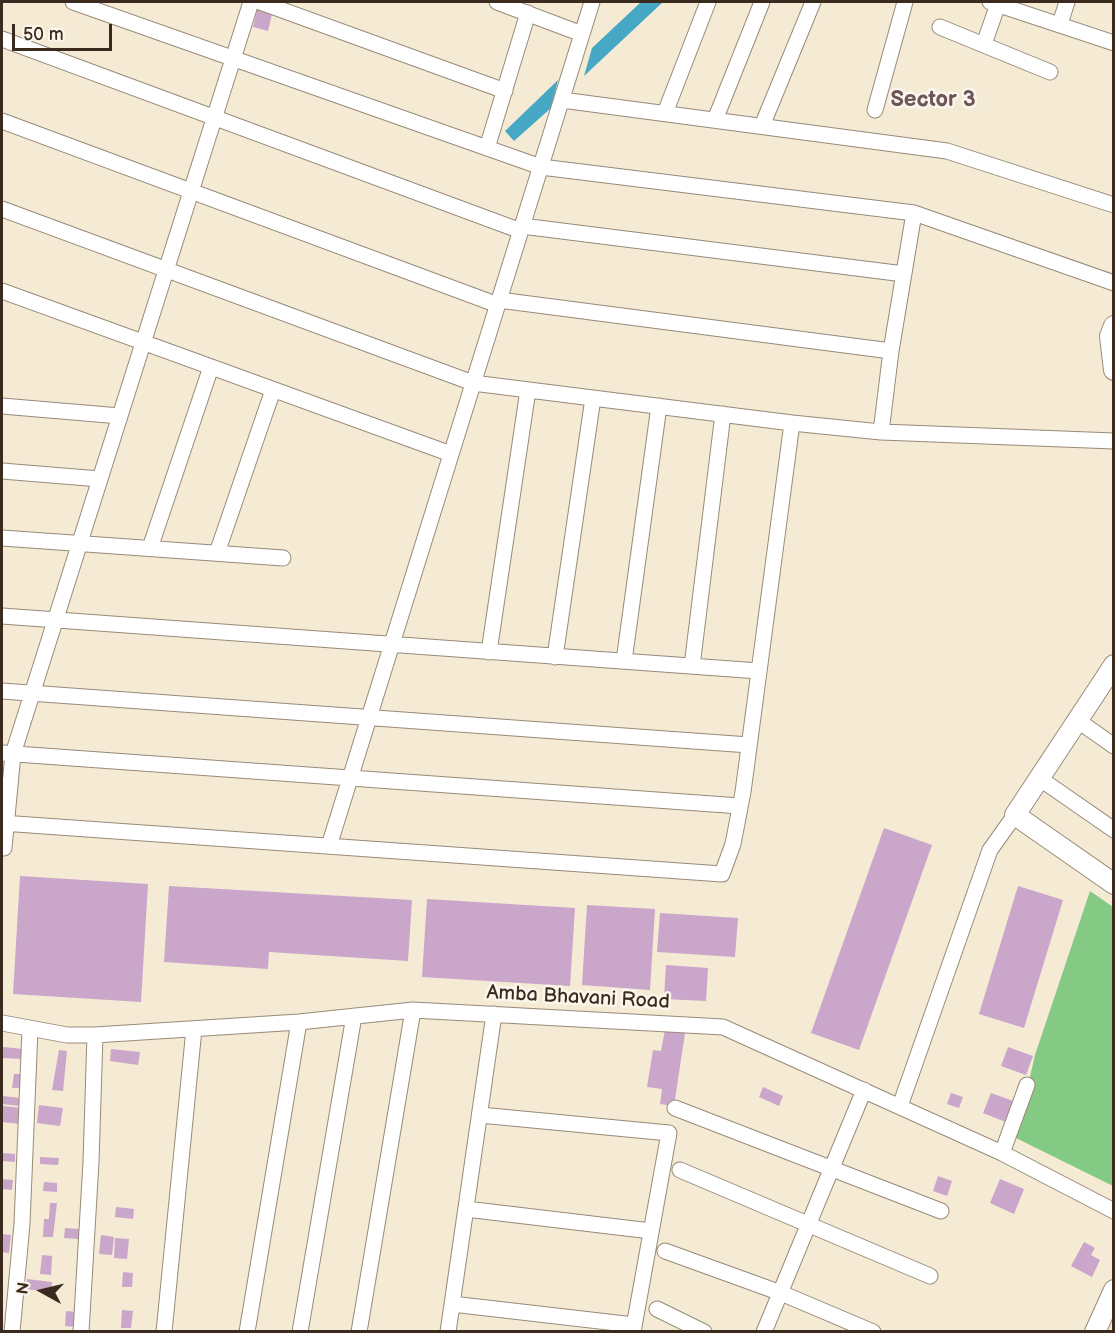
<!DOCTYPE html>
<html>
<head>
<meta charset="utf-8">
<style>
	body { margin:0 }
	#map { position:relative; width:1115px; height:1333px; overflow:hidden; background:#f5ead4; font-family:"Balsamiq Sans",sans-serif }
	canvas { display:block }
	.frame { position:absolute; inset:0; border:3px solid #3b2a1e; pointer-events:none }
	.north { position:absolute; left:12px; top:1261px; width:60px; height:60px; -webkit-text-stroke:4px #fbf7ec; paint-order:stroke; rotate:278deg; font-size:16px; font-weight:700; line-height:24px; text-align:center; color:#3b2a1e }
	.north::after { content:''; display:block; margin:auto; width:21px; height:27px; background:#3b2a1e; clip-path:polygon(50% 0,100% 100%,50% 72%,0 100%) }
	.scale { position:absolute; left:12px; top:24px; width:100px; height:27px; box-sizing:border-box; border:3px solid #3b2a1e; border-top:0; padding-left:8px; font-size:18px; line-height:21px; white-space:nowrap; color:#3b2a1e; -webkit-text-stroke:4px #fbf7ec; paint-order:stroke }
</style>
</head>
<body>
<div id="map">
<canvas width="1115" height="1333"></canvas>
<div class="frame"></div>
<div class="north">N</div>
<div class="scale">50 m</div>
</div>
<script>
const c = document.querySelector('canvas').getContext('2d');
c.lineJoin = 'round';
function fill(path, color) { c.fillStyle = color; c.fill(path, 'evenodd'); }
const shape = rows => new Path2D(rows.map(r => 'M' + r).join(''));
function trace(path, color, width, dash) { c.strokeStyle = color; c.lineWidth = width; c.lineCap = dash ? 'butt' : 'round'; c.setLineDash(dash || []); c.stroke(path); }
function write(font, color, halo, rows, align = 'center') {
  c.font = font + ' "Balsamiq Sans",sans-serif'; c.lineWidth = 5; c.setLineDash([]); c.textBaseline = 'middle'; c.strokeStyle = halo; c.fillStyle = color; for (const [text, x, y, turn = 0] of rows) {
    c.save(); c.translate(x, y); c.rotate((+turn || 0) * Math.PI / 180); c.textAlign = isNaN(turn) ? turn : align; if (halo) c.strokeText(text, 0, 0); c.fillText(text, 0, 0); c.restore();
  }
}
const green = shape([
	[1090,891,1113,907,1113,1186,1016,1138,1035,1055]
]);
const water = shape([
	[641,2,663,2,584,76,592,48],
	[558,80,551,108,514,141,505,131]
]);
const building = shape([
	[258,6,273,10,268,31,253,27],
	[884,828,932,845,859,1050,811,1033],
	[20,876,148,884,141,1002,13,994],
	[169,886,412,900,408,961,269,952,268,969,164,962],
	[1018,886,1063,900,1024,1028,979,1014],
	[427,899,575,908,570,986,422,977],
	[587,905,655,909,650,990,582,985],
	[660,913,738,918,735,957,657,952],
	[666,965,708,968,706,1001,664,999],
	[665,1030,685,1033,674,1106,660,1104,662,1089,647,1087,653,1050,661,1051],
	[3,1047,23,1049,22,1059,2,1058],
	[1008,1047,1033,1056,1026,1075,1001,1066],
	[111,1049,140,1052,138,1065,110,1061],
	[59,1050,67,1051,63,1091,52,1090],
	[14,1074,22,1074,21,1088,12,1088],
	[763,1087,783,1096,779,1106,759,1097],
	[951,1093,963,1097,959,1108,947,1104],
	[991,1093,1016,1102,1008,1123,983,1113],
	[2,1096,21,1098,20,1106,2,1104],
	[39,1105,63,1108,60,1126,37,1123],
	[2,1106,22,1108,20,1124,2,1122],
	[2,1153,15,1154,15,1162,2,1161],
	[40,1157,59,1158,58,1165,40,1164],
	[938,1176,952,1181,947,1196,933,1191],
	[2,1179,13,1180,12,1190,2,1189],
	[1000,1179,1024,1189,1014,1214,990,1203],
	[44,1182,57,1183,57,1192,43,1191],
	[50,1203,57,1203,53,1237,43,1237,44,1219,49,1219],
	[116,1207,134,1209,133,1219,115,1217],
	[65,1228,80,1229,79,1239,64,1238],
	[2,1234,11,1235,9,1253,2,1252],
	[101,1235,114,1237,112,1255,99,1254],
	[115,1238,129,1239,127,1259,114,1258],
	[1084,1242,1095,1248,1091,1255,1100,1260,1092,1277,1071,1266],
	[42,1255,52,1256,51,1275,40,1274],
	[123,1272,133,1273,132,1287,122,1287],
	[27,1279,52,1282,51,1292,26,1289],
	[122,1310,133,1311,131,1328,121,1328],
	[66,1311,76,1312,75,1327,65,1326]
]);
const minor = shape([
	[73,2,541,167,914,213,1114,283],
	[260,2,505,91],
	[497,2,582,34],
	[990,2,1114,43],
	[1060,24,1067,2],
	[940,27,1050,72],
	[2,39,521,231],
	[984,44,998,4],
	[562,100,947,151,1114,205],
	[875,110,905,2],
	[665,113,708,2],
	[715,120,762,2],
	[2,121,498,305],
	[762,126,813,2],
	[487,148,528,13],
	[2,209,473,383,792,423,881,432,1114,441],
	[522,226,904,274],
	[2,291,451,454],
	[499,300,891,351],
	[2,406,120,416],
	[881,432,891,351,914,213],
	[2,471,100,479],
	[2,538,283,558],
	[150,548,211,367],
	[217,553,273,390],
	[2,616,759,671],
	[489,652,528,390],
	[555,657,593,398],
	[624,661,659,406],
	[692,666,723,414],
	[2,691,749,745],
	[1077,720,1114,746],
	[2,753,740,806],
	[1039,778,1114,830],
	[2,823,722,874,733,844,743,792,792,423],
	[329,846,592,2],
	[4,848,13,754,251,2],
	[2,1023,67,1035,95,1035,299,1022,413,1010,723,1027,1002,1153,1114,1211],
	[900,1106,990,850,1015,815],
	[675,1108,941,1211],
	[480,1115,669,1133,633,1332],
	[1002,1153,1027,1085],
	[680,1170,930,1276],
	[466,1209,651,1231],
	[665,1251,781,1293,873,1332],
	[452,1304,634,1325],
	[657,1309,704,1332],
	[12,1332,22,1224,30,1029],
	[81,1332,91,1162,95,1035],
	[164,1332,194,1029],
	[247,1332,299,1022],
	[300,1332,354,1016],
	[359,1332,413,1010],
	[448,1332,494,1014],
	[764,1332,864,1090]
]);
const major = shape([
	[1114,326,1110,336,1114,370],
	[1114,665,1015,815,1114,884],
	[1095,1332,1114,1290]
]);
const streetNames = [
	["Amba Bhavani Road",578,998,3]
];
const quarterNames = [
	["Sector 3",933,100]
];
fill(green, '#85ca84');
fill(water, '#46a8c5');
fill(building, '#caa6ca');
trace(minor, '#988a79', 17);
trace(major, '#988a79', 22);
trace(minor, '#fff', 15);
trace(major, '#fff', 20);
write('20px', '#3b2a1e', '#fbf7ec', streetNames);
write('bold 22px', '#6d555a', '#fbf7ec', quarterNames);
</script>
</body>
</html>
